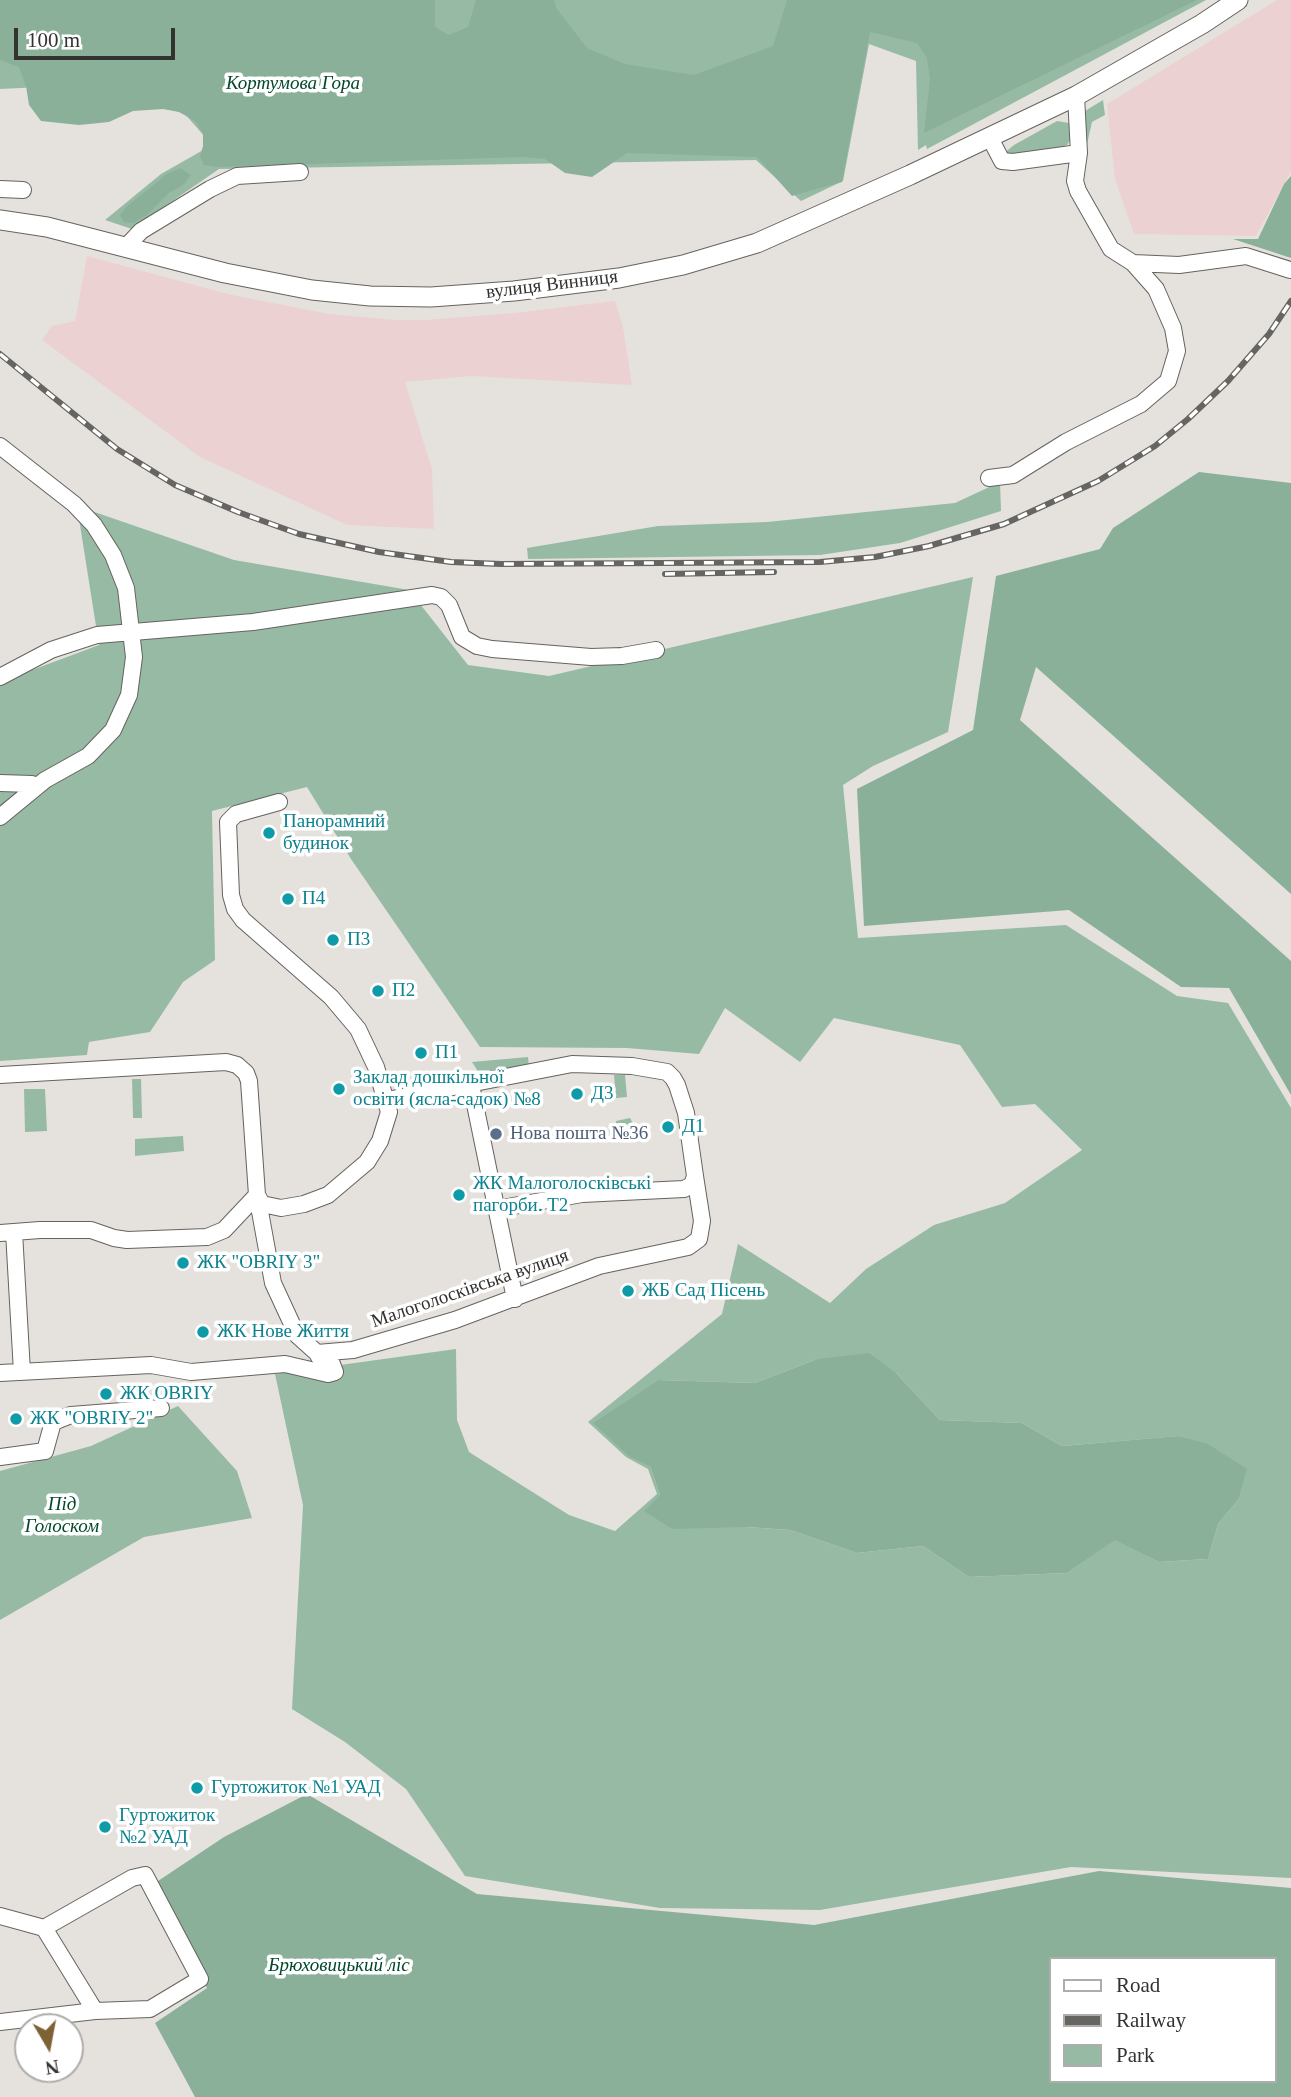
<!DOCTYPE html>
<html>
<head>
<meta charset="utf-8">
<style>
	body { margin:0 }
	#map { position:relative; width:1291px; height:2097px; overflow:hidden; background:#e5e2dd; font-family:"Times New Roman",serif }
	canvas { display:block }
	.legend { position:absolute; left:1049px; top:1957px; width:228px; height:126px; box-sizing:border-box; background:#fff; border:2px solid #adadac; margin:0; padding:9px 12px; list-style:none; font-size:21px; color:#333230 }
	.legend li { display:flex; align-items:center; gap:14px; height:35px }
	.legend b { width:35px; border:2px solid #adadac }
	.north { position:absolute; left:14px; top:2013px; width:70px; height:70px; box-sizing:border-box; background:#fff; border:2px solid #adadac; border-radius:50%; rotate:170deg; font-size:19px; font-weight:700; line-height:28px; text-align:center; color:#333230 }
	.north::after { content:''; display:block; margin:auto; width:24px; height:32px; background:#7c6234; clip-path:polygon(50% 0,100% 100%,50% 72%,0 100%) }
	.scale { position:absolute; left:14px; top:28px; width:161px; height:32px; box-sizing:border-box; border:4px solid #333230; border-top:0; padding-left:9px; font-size:21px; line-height:24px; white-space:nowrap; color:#333230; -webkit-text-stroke:5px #fff; paint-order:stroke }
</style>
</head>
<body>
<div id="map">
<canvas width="1291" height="2097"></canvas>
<ul class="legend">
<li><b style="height:9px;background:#fff"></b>Road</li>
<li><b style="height:9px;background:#666562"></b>Railway</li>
<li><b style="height:19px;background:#97baa5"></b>Park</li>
</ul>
<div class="north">N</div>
<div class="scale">100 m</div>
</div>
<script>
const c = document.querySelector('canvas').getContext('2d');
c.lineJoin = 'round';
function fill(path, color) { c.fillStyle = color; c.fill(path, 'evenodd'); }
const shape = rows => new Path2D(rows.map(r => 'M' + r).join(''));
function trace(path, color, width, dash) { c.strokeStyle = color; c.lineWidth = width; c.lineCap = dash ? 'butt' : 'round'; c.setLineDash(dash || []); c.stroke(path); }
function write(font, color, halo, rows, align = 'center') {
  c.font = font + ' "Times New Roman",serif'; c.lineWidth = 7; c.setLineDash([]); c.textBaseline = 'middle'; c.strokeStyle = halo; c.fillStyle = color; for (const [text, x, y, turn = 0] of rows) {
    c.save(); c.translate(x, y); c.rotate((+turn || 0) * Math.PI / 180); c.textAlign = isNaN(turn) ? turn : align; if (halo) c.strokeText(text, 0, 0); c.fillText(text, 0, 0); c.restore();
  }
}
const industrial = shape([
	[1277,0,1291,0,1291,171,1256,236,1134,234,1115,179,1107,104],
	[87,256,232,295,329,314,395,320,426,320,514,313,615,301,623,327,632,385,471,376,405,382,432,469,434,529,347,525,200,457,42,340,52,326,75,321]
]);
const green = shape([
	[0,0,1206,0,927,149,926,145,918,150,916,61,869,44,843,181,801,201,756,160,219,169,132,229,105,220,161,174,212,145,185,114,155,104,83,85,0,89],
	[1103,100,1105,115,1092,122,1087,144,1085,142,1083,133,1085,111],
	[1057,121,1069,123,1072,137,1067,145,1029,157,1003,154,1014,145],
	[1000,482,1001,511,900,543,820,555,528,559,527,548,658,526,767,522,955,503],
	[77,506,234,560,409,590,468,665,549,676,973,577,948,732,873,766,843,785,858,938,1066,925,1177,996,1228,1003,1291,1108,1291,1878,1071,1867,820,1910,660,1908,465,1876,406,1789,345,1742,292,1709,303,1505,275,1374,456,1349,457,1420,469,1452,569,1515,615,1531,657,1494,648,1469,626,1457,588,1422,722,1314,738,1244,830,1303,866,1269,934,1225,1005,1203,1082,1150,1035,1104,1002,1107,960,1045,834,1018,800,1062,725,1008,699,1054,627,1048,480,1047,351,859,307,787,212,811,215,960,183,982,150,1032,89,1042,87,1055,0,1061,0,682,99,645],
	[817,1359,896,1373,940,1420,1022,1423,1062,1446,1179,1436,1238,1500,1218,1524,1208,1559,1159,1562,1115,1539,1067,1573,969,1577,923,1546,857,1553,790,1530,746,1527,660,1495,650,1466,659,1380,755,1383],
	[528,1057,529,1067,481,1076,472,1062],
	[614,1075,625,1075,627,1097,616,1098],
	[132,1079,141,1079,142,1118,133,1118],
	[24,1089,45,1089,47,1131,25,1132],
	[630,1118,638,1133,617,1137,616,1121],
	[183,1136,184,1151,135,1156,135,1139],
	[178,1406,237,1471,252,1518,144,1537,0,1620,0,1471,91,1446]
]);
const forest = shape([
	[0,0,435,0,435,27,449,35,468,27,476,0,554,0,557,9,587,48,625,64,694,75,773,46,787,0,1197,0,924,133,930,79,927,58,917,43,870,32,842,182,792,196,757,157,627,153,592,177,565,173,545,159,523,157,218,167,204,165,200,156,203,146,203,134,195,121,179,112,163,109,133,111,109,122,79,125,41,121,29,105,26,86,19,67,0,60],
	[180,168,191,175,183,185,169,193,147,215,133,223,124,222,120,215,126,207,167,174],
	[1291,176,1291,258,1233,239,1258,239,1284,184],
	[1199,472,1291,483,1291,894,1036,667,1020,720,1291,961,1291,1095,1229,988,1181,987,1069,910,864,926,857,789,973,730,996,576,1100,549,1113,528],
	[869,1353,896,1373,940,1420,1022,1423,1062,1446,1178,1436,1208,1444,1247,1469,1238,1500,1218,1524,1208,1559,1159,1562,1115,1540,1067,1573,969,1577,923,1546,857,1553,790,1530,746,1527,672,1529,644,1511,660,1495,650,1466,630,1457,593,1423,659,1380,755,1383,817,1359],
	[307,1794,477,1894,814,1925,1099,1871,1291,1888,1291,2097,195,2097,155,2023,207,1988,155,1883,224,1837],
	[1051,1959,1275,1959,1275,2081,1051,2081]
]);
const minor = shape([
	[990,138,1002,161,1013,162,1079,153],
	[0,189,23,190],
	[125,248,141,231,210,189,237,176,300,172],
	[1133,263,1179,265,1246,256,1290,270],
	[0,446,74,504,94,525,113,555,126,588,134,657,129,695,113,730,88,756,45,780,0,817],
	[989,478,1013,475,1066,442,1141,404,1168,381,1177,351,1173,328,1156,289,1133,263,1111,249,1078,191,1075,181,1079,153,1076,96],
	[0,677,51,650,97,635,253,622,432,595,441,597,449,605,462,637,477,646,492,649,591,657,622,656,656,650],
	[0,783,32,784,36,787],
	[279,802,236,814,228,822,231,895,235,909,243,920,331,997,358,1029,376,1067,389,1112,380,1141,367,1162,328,1195,304,1204,281,1208,262,1204,257,1195,273,1283,297,1335,317,1353,353,1350,455,1320,599,1266,688,1247,699,1239,702,1221,695,1176],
	[0,1075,226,1062,237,1065,246,1073,249,1081,257,1195,224,1230,207,1237,127,1240,114,1238,91,1230,40,1230,0,1233],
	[471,1085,515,1299],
	[387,1100,572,1064,632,1066,667,1072,673,1078,677,1085,686,1113,695,1176,692,1185,684,1189,582,1194,496,1209],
	[14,1232,22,1372],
	[0,1373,151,1365,191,1372,285,1364,328,1374,335,1372,332,1364,319,1357,317,1353],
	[0,1457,45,1451,53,1422,71,1415,161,1408],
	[0,1916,44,1928,95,2011],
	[0,2022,95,2011,150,2009,200,1979,145,1875,132,1878,44,1928]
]);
const major = shape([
	[0,220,47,227,225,273,312,290,370,296,431,297,514,291,619,278,683,265,757,243,910,175,1076,96,1202,24,1238,0]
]);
const rail = shape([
	[0,354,117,449,175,485,238,512,299,534,379,552,451,562,501,564,820,562,875,557,929,546,1004,524,1098,481,1155,446,1188,419,1228,381,1269,334,1291,301],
	[665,574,774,572]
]);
const markers = [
	[269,833,7,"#0f9aa8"],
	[288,899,7,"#0f9aa8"],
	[333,940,7,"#0f9aa8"],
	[378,991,7,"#0f9aa8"],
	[421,1053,7,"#0f9aa8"],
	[339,1089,7,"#0f9aa8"],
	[577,1094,7,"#0f9aa8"],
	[668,1127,7,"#0f9aa8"],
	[496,1134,7,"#5c6f8a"],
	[459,1195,7,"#0f9aa8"],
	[183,1263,7,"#0f9aa8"],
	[628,1291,7,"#0f9aa8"],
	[203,1332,7,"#0f9aa8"],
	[106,1394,7,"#0f9aa8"],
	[16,1419,7,"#0f9aa8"],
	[197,1788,7,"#0f9aa8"],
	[105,1827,7,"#0f9aa8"]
];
const parkNames = [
	["Кортумова Гора",293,84],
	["Під",62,1505],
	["Голоском",62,1527],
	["Брюховицький ліс",339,1966]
];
const streetNames = [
	["вулиця Винниця",552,285,-7],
	["Малоголосківська вулиця",470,1289,-19]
];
const cultureNames = [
	["Панорамний",283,822],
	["будинок",283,844],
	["П4",302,899],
	["П3",347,940],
	["П2",392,991],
	["П1",435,1053],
	["Заклад дошкільної",353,1078],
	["освіти (ясла-садок) №8",353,1100],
	["Д3",591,1094],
	["Д1",682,1127],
	["ЖК Малоголосківські",473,1184],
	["пагорби. Т2",473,1206],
	["ЖК \"OBRIY 3\"",197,1263],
	["ЖБ Сад Пісень",642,1291],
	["ЖК Нове Життя",217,1332],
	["ЖК OBRIY",120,1394],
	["ЖК \"OBRIY 2\"",30,1419],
	["Гуртожиток №1 УАД",211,1788],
	["Гуртожиток",119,1816],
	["№2 УАД",119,1838]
];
const serviceNames = [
	["Нова пошта №36",510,1134]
];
fill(industrial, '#ecd1d2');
fill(green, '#97baa5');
fill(forest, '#8bb09a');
trace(minor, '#66635f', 18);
trace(major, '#66635f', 21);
trace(minor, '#fff', 16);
trace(major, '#fff', 19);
trace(rail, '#666562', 6);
trace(rail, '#fff', 3.5, [10]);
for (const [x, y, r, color] of markers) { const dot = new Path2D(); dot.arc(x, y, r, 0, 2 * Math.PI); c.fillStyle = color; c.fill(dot); trace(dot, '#fff', 2.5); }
write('italic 19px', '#02482b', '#fff', parkNames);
write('19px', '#333230', '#fff', streetNames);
write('19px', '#0d838f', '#fff', cultureNames, 'left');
write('19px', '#4e5e75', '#fff', serviceNames, 'left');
</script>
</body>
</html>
